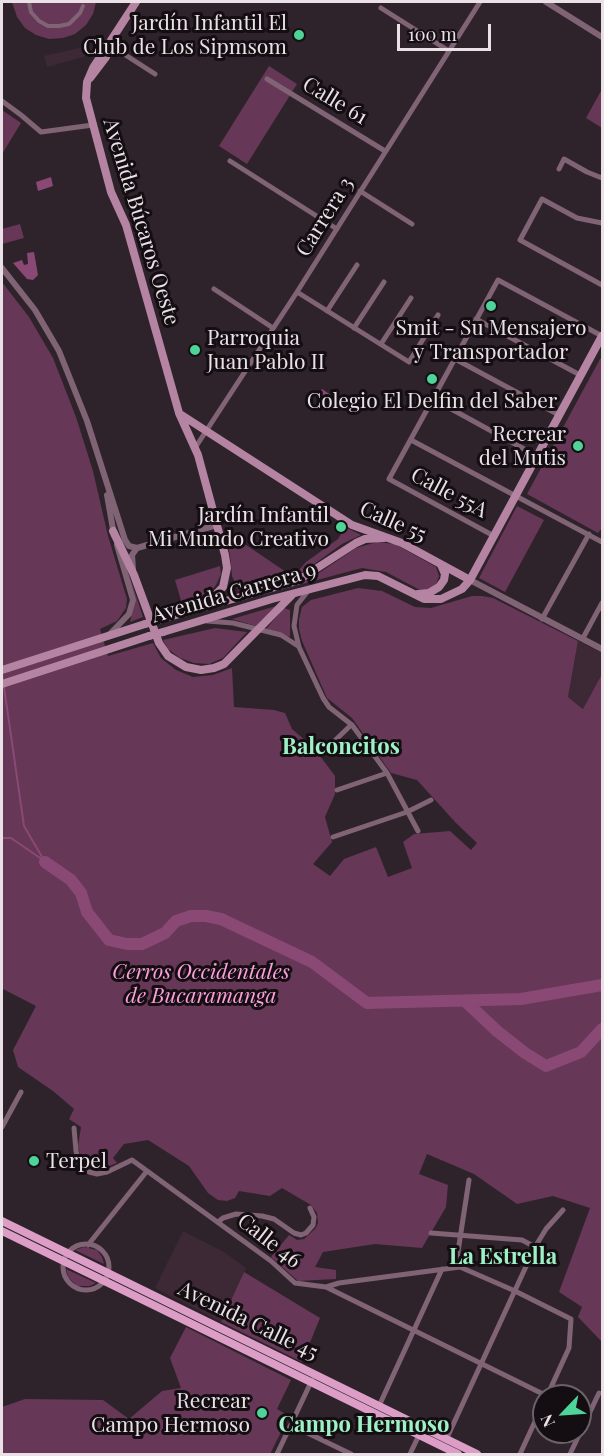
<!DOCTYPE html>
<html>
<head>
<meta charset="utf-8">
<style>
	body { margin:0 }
	#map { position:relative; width:604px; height:1456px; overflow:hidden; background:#2f232b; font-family:"Playfair Display",serif }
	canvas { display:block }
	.frame { position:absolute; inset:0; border:3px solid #eae1e6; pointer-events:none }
	.north { position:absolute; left:532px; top:1384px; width:60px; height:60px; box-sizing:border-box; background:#140e12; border:2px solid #6a6267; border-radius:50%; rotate:245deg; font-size:16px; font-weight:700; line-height:24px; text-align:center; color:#eae1e6 }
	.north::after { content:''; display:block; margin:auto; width:21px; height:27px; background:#4ed399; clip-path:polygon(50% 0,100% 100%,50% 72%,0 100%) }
	.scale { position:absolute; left:397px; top:24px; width:94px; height:27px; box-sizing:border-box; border:3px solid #eae1e6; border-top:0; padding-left:8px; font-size:18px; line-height:21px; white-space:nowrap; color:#eae1e6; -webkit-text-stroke:4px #140e12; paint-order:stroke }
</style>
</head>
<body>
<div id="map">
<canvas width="604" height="1456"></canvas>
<div class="frame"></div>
<div class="north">N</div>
<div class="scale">100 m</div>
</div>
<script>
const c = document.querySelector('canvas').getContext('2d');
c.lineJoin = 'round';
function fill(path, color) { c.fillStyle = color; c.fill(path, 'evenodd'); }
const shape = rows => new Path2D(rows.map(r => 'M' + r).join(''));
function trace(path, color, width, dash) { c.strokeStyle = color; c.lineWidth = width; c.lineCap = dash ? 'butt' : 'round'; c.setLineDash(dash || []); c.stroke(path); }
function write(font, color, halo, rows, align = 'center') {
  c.font = font + ' "Playfair Display",serif'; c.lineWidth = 6; c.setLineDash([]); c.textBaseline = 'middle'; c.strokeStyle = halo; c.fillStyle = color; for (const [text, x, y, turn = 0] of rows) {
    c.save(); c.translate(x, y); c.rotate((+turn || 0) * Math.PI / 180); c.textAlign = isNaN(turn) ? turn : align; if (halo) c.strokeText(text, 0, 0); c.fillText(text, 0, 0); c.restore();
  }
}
const built = shape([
	[88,46,90,55,47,67,44,56],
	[578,641,602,653,602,674,584,709,568,697],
	[183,1231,224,1252,246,1268,221,1322,155,1288]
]);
const green = shape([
	[12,2,96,2,93,14,86,25,75,34,63,38,49,39,36,35,25,28,17,17],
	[269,66,297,84,247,164,219,146],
	[602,89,602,128,586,118],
	[2,110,21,123,2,154],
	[20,224,24,238,2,244,2,229],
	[2,282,29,317,53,358,76,417,93,471,108,536,127,599,126,608,117,621,100,629,108,656,153,643,161,658,176,670,193,677,213,675,232,668,234,707,274,710,285,713,292,729,314,748,335,776,335,794,325,817,332,842,313,864,330,876,344,859,376,847,388,877,412,868,403,842,414,834,450,831,471,850,477,843,456,823,417,780,391,773,352,718,327,698,302,641,299,629,299,619,302,607,311,600,358,588,382,591,415,607,431,608,472,596,482,596,493,598,578,641,568,697,583,709,602,674,602,1342,578,1317,582,1307,559,1292,590,1208,553,1196,517,1204,474,1174,427,1154,419,1174,448,1185,446,1207,422,1248,375,1244,323,1252,315,1267,336,1270,336,1279,298,1281,271,1257,289,1235,297,1240,304,1239,315,1229,318,1223,317,1213,311,1205,282,1188,270,1196,239,1191,235,1198,227,1201,218,1200,208,1193,189,1166,148,1140,124,1144,113,1158,117,1163,99,1170,91,1169,81,1158,78,1146,81,1127,69,1119,74,1109,53,1091,18,1067,13,1050,36,1006,3,989,2,986],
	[602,358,602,528,598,533,527,494,600,359],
	[517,506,544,520,505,592,479,578],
	[345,527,361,535,342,544,306,570,293,577,306,562,338,539],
	[224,530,292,576,239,592,232,576,230,555],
	[377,542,395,544,436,567,439,576,436,585,426,591,418,589,386,572,362,568,291,587,310,579,356,548],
	[220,566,221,574,216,585,210,592,202,598,182,604,175,580],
	[128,571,143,617,130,622,135,601],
	[276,606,256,626,232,619],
	[284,608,290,610,290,637,266,629],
	[215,628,247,632,223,658,209,664,194,663,180,658,168,649,163,640],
	[84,1247,97,1250,102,1257,104,1264,75,1250],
	[66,1269,96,1283,90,1286,77,1286,68,1277],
	[244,1272,320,1318,302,1362,221,1322],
	[186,1327,291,1380,277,1409,289,1416,270,1454,2,1454,2,1407,25,1399,103,1400,129,1419,162,1391,181,1388,170,1358]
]);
const water = shape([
	[51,177,53,186,38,191,36,182],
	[34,252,38,275,33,280,27,279,13,263,22,260,24,265,28,264,27,253],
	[322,389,335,398,330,407,316,397]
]);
const stream = shape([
	[2,673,24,826,45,862],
	[2,838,11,838,43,860]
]);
const river = shape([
	[45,862,71,880,81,893,87,912,109,940,127,944,142,944,165,933,176,921,191,916,206,916,221,919,312,962,367,1003,521,999,602,985],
	[465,1001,497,1031,525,1053,546,1066,581,1052,602,1029]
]);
const pedestrian = shape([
	[29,2,31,12,39,21,48,26,59,26,69,24,80,13,83,6]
]);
const minor = shape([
	[381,8,449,51],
	[113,47,155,74],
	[267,79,385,151],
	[2,101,21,115,41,132,93,125],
	[230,161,337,229],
	[559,169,564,159,587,172,602,178],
	[360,191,412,224],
	[602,223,577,218,542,199,520,240,602,285],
	[214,289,273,328],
	[297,292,409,362,438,315],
	[327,311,357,265],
	[476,319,580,375],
	[354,328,384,282],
	[381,344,411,298],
	[455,359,559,415],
	[433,399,537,456],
	[411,440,602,542],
	[195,448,297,292,480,2],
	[494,536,389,479,498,280,602,336],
	[308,591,297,605,294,626,299,647,323,698,329,707,352,725,387,773,418,831],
	[542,619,589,534],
	[207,621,233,623,281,635,298,646],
	[583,638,602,603],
	[322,753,351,725],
	[337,790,387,773],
	[333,837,407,812,431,800],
	[2,1127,21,1092],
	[74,1128,76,1151,80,1164,89,1172,97,1174,107,1172,132,1160,271,1261,295,1283,326,1287,547,1396],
	[218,1222,223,1218,236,1214,262,1216,274,1219,294,1233,301,1235,306,1233,313,1225,314,1217,310,1208],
	[431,1233,522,1240,535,1247],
	'63 1267a23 23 0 1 1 46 0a23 23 0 1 1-46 0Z',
	[88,1245,147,1171],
	[460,1267,515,1291,571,1319,569,1348,547,1396],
	[460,1267,457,1258,469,1180],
	[326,1287,339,1283,460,1267],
	[379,1406,442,1269],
	[580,1412,588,1416],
	[291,1425,351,1454],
	[446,1440,535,1247,546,1229,563,1210],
	[277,1454,312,1380],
	[410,1454,419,1435],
	[520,1454,544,1402],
	[570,1454,599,1393]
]);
const tertiary = shape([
	[546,2,602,37],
	[2,268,35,310,59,351,87,421,125,540,129,546,137,548],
	[107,495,114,535],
	[133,569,132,555,137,548,217,525],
	[470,580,602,649],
	[109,635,129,614,133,600,117,545]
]);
const secondary = shape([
	[136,2,93,68,87,82,86,98,111,192,126,225,179,413,198,455,225,555,227,568,223,587,203,607],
	[90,78,106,57],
	[180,414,352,525,402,543,470,580],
	[113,531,134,575,159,643,168,656,186,667,201,670,214,668,224,664,292,595],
	[418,594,429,593,439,587,444,580,445,574,441,565],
	[158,620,297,581,356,543,365,539,384,538],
	[163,632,272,599,365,575,378,576,424,599,441,599,462,589,470,580,602,336],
	[2,670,145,624],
	[2,684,149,636]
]);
const primary = shape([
	[2,1221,477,1454],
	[2,1231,458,1454]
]);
const secondaryBridge = shape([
	[145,624,158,620],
	[149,636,163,632]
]);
const markers = [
	[299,35,6,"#4ed399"],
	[491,306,6,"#4ed399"],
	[195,350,6,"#4ed399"],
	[432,379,6,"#4ed399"],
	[578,446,6,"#4ed399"],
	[341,527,6,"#4ed399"],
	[34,1161,6,"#4ed399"],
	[262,1413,6,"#4ed399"]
];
const poiNames = [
	["Jardín Infantil El",287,23],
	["Club de Los Sipmsom",287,47],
	["Smit - Su Mensajero",491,328,"center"],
	["y Transportador",491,352,"center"],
	["Parroquia",207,338,"left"],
	["Juan Pablo II",207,362,"left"],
	["Colegio El Delfin del Saber",432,401,"center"],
	["Recrear",566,434],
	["del Mutis",566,458],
	["Jardín Infantil",329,515],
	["Mi Mundo Creativo",329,539],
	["Terpel",46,1161,"left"],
	["Recrear",250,1401],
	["Campo Hermoso",250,1425]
];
const streetNames = [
	["Calle 61",335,101,31],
	["Carrera 3",325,217,-58],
	["Avenida Búcaros Oeste",141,222,73],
	["Calle 55A",449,493,28],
	["Calle 55",393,522,24],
	["Avenida Carrera 9",234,593,-16],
	["Calle 46",269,1241,38],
	["Avenida Calle 45",248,1321,26]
];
const parkNames = [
	["Cerros Occidentales",201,972],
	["de Bucaramanga",201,996]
];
const neighbourhoodNames = [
	["Balconcitos",341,747],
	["La Estrella",503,1257],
	["Campo Hermoso",364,1425]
];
fill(built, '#3c2935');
fill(green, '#663756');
fill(water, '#8a4875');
trace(stream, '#8a4875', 2);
trace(river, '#8a4875', 12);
trace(pedestrian, '#816376', 4);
trace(minor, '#816376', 5);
trace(tertiary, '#816376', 6);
trace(secondary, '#b584a3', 8);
trace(primary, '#dc9ec6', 8);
trace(secondaryBridge, '#b584a3', 8);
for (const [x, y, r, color] of markers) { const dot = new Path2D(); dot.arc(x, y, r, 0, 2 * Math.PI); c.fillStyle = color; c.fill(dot); trace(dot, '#140e12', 2); }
write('21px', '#eae1e6', '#140e12', poiNames, 'right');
write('21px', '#eae1e6', '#140e12', streetNames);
write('italic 21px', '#fd9edc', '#140e12', parkNames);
write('bold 22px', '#9ef1c6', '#140e12', neighbourhoodNames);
</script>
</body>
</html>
